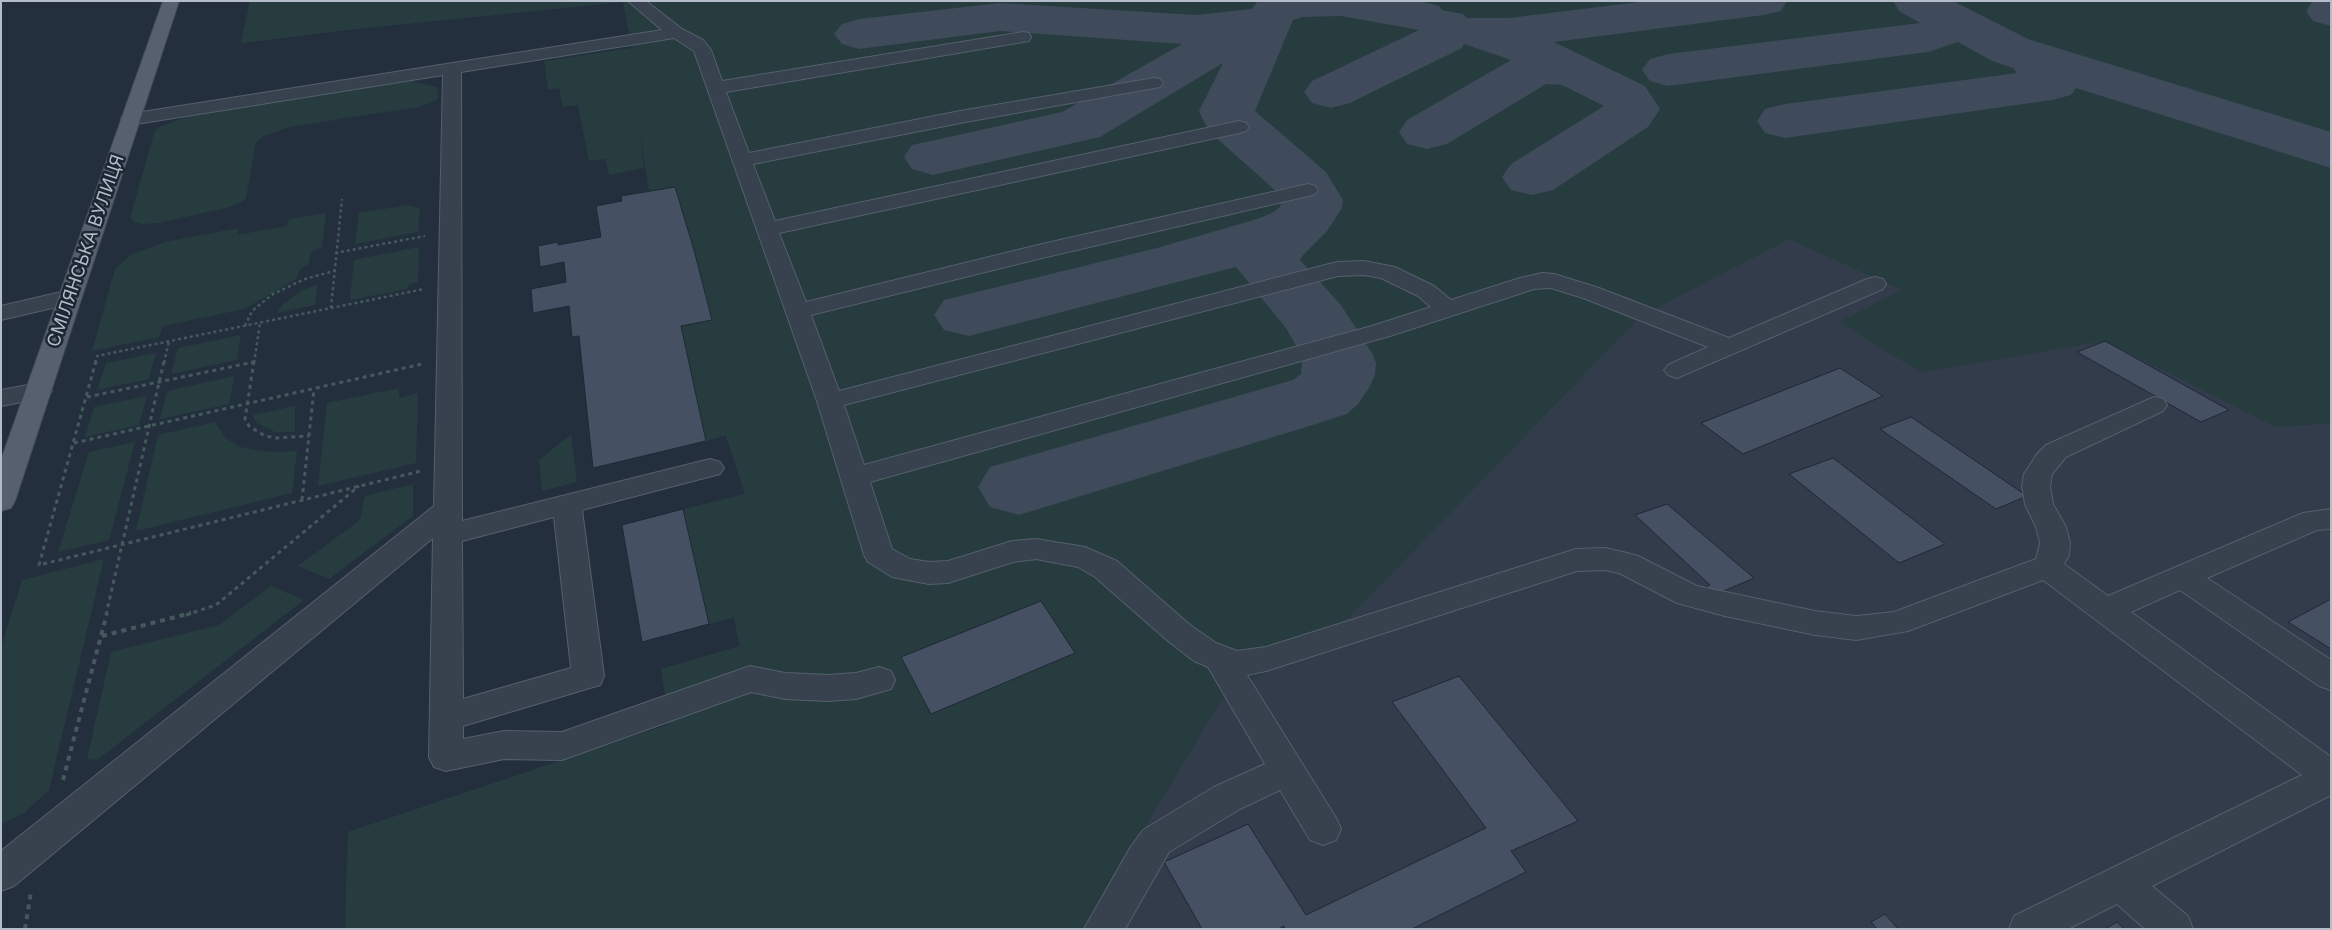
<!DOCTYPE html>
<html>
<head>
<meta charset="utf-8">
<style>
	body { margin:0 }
	#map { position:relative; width:2332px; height:930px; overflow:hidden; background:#242f3e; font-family:Inter,sans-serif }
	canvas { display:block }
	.frame { position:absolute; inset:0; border:2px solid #b4bcc9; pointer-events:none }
</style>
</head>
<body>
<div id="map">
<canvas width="2332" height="930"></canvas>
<div class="frame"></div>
</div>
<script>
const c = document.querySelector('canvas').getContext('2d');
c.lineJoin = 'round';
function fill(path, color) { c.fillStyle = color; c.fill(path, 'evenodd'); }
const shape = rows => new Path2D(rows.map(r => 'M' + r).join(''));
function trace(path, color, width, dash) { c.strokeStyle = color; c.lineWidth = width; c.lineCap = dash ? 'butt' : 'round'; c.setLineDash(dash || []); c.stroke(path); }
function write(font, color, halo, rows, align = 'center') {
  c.font = font + ' Inter,sans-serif'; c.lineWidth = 5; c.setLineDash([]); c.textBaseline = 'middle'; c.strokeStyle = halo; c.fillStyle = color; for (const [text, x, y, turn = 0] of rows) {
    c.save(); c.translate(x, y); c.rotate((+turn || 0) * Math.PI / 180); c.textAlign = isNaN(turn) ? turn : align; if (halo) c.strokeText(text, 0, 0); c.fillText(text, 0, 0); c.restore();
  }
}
const airport = shape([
	[250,1,2331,1,2331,929,345,929,348,832,670,724,661,669,740,647,734,617,642,642,622,525,745,494,726,435,593,468,579,337,572,337,569,306,533,313,531,289,566,282,564,262,540,267,538,246,558,242,559,245,601,237,596,206,622,201,621,196,649,191,633,82,631,41,623,2,354,29,241,43]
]);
const green = shape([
	[250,1,2331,1,2331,423,2276,427,2105,341,1920,372,1839,322,1902,290,1789,239,1654,309,1584,281,1569,293,1636,321,1350,617,1222,699,1084,929,345,929,348,832,670,724,661,669,740,646,734,617,709,624,684,509,745,494,727,435,706,441,681,326,712,320,694,250,675,187,649,191,640,132,644,168,609,175,605,159,589,161,578,105,563,107,559,88,548,90,544,61,631,48,632,54,631,41,623,2,354,29,241,43],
	[410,81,437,87,438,99,428,104,418,107,289,127,264,136,256,142,246,198,240,203,230,207,159,223,142,224,134,222,130,218,154,133,159,127,197,113],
	[408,205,420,208,418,232,355,244,359,213],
	[326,213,322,247,311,252,308,265,299,270,297,278,271,294,244,309,163,326,159,337,92,351,115,269,130,255,165,242,238,228,237,235,287,226,289,219],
	[419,247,418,282,409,284,408,289,350,300,354,260],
	[318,284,315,305,277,313,282,305,301,291],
	[241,335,237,360,171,374,178,348],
	[156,353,149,379,97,390,106,363],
	[234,376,229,404,160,419,167,391],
	[399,388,399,398,418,393,416,463,318,486,327,403],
	[147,396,139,425,85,437,94,407],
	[295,406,295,432,275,432,257,423,254,419,253,415],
	[215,422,226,438,240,447,271,452,297,451,292,493,136,531,158,435],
	[571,434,577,482,542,491,539,460],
	[135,442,109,540,58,552,89,452],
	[413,484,413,516,329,579,298,566,360,520,365,496],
	[104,559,49,790,24,813,1,824,1,648,22,580],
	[271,586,304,600,97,760,87,759,111,652,219,625]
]);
const taxiway = shape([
	[1258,1,1420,1,1439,6,1442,10,1463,14,1467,18,1509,18,1647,1,1787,1,1781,11,1764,15,1554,42,1645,86,1660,109,1648,127,1553,190,1532,195,1511,190,1502,177,1511,164,1604,106,1562,85,1546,84,1447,144,1427,149,1407,144,1399,132,1407,120,1511,60,1464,44,1462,48,1350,103,1331,108,1312,103,1304,92,1312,81,1419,30,1341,16,1303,17,1293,20,1255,111,1326,172,1343,200,1342,208,1327,231,1303,255,1300,260,1341,305,1372,353,1376,363,1375,375,1369,388,1358,404,1347,414,1316,424,1019,515,990,507,978,487,990,467,1293,380,1301,374,1302,363,1300,353,1286,328,1236,267,969,336,944,330,934,315,944,300,1157,248,1257,219,1272,213,1280,207,1281,200,1278,193,1212,134,1204,122,1199,111,1223,63,1100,137,933,175,912,169,904,157,912,145,1062,112,1182,44,1000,31,859,49,842,44,834,34,842,24,859,19,1000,3,1196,15,1251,9,1258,1],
	[1893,1,1953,1,2028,39,2331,132,2331,168,2076,88,2071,95,2052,100,1785,138,1765,133,1757,121,1765,109,1785,104,2017,73,2013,68,1992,61,1958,42,1928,52,1668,86,1650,81,1642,70,1650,59,1668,54,1920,23,1899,11,1893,1],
	[2313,1,2331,1,2331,26,2313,21,2306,11,2313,1]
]);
const building = shape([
	[675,187,694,250,712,320,681,326,706,441,593,468,579,336,572,337,569,306,533,313,531,289,566,282,564,262,540,267,538,246,558,242,558,245,601,237,596,206,622,201,621,196,675,187],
	[2105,341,2229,410,2201,422,2077,352,2105,341],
	[1840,368,1883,396,1743,454,1701,423,1840,368],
	[1911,417,2027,496,1996,509,1880,429,1911,417],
	[1833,458,1945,544,1899,563,1789,474,1833,458],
	[1667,504,1754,578,1719,593,1700,590,1710,585,1635,515,1667,504],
	[683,509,709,624,642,642,622,525,683,509],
	[2331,599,2331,649,2288,622,2331,599],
	[1041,601,1075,653,931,714,901,657,1041,601],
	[1459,676,1578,821,1511,851,1526,872,1412,929,1285,929,1284,926,1278,929,1202,929,1164,862,1248,824,1306,915,1486,828,1392,702,1459,676],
	[1885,914,1898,929,1877,929,1871,922,1885,914],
	[2117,922,2124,929,2105,929,2117,922]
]);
const pathFar2 = shape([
	[335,253,425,236],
	[331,308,342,199],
	[245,326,252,311,273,294,305,279,334,271],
	[95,363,97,356,424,289],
	[164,363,169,341],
	[251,363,254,362],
	[254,363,260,323]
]);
const pathFar1 = shape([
	[96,361,39,565,421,471],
	[254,361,245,419,249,426,265,436,277,438,309,436],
	[87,397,254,362],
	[74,443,422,364],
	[302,500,314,389],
	[106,615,164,361],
	[186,615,216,605,359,486]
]);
const path = shape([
	[102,636,191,613],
	[63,780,107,613],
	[25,929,31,892]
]);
const minor = shape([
	[628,1,646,1,682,29,703,40,711,50,722,81,1023,32,1029,33,1031,37,1029,41,1023,42,726,92,749,153,960,111,1154,78,1160,79,1163,83,1160,87,1154,88,960,123,753,164,775,221,1239,121,1246,123,1249,127,1246,131,1239,133,779,233,806,302,1038,245,1308,184,1315,186,1318,190,1315,194,1308,196,1038,259,811,315,839,391,1337,262,1364,261,1395,267,1434,286,1451,300,1520,278,1542,273,1554,274,1599,288,1729,338,1867,279,1875,277,1883,279,1886,284,1883,289,1677,378,1668,375,1664,370,1668,365,1708,347,1583,298,1551,288,1534,289,1390,336,870,482,892,549,910,559,929,562,948,561,1012,541,1036,539,1085,547,1117,561,1190,625,1216,643,1237,651,1266,647,1576,549,1605,548,1627,553,1638,556,1697,586,1815,611,1856,616,1894,612,2036,559,2040,543,2036,527,2025,504,2022,486,2024,474,2037,454,2046,445,2154,397,2163,399,2167,405,2163,411,2066,457,2052,474,2050,486,2053,504,2066,527,2070,543,2069,555,2064,564,2108,596,2303,513,2331,509,2331,529,2317,530,2207,578,2331,660,2331,690,2319,686,2180,590,2131,612,2331,757,2331,795,2152,886,2188,916,2193,929,2145,929,2117,904,2068,929,2009,929,2014,916,2302,775,2043,580,1908,631,1856,640,1815,635,1725,616,1677,603,1619,573,1605,570,1577,571,1266,671,1247,675,1336,818,1341,829,1336,840,1323,845,1310,840,1280,790,1240,809,1169,852,1125,929,1084,929,1130,848,1143,830,1214,787,1265,764,1208,667,1194,661,1168,641,1095,577,1078,567,1036,559,1013,562,948,583,929,584,892,577,868,562,864,555,817,401,694,51,674,38,461,72,462,521,710,459,720,462,724,468,720,474,582,510,604,676,600,685,463,726,463,739,504,731,562,732,750,666,785,673,828,675,856,673,879,667,891,671,895,680,891,689,856,699,828,701,785,699,751,692,562,760,504,759,446,771,434,767,429,757,433,538,14,886,1,891,1,851,434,506,443,75,130,125,123,123,121,119,123,115,662,30,628,1],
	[1364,275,1381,278,1418,296,1431,307,1372,326,864,465,844,405,1338,276,1364,275],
	[554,517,571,668,463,699,462,541,554,517],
	[70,290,78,292,82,297,78,302,1,320,1,306,70,290],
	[39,383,48,385,52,391,48,397,1,406,1,390,39,383]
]);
const major = shape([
	[163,1,179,1,15,501,11,508,1,511,1,460,163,1]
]);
const streetNames = [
	["СМІЛЯНСЬКА ВУЛИЦЯ",86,251,-71]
];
fill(airport, '#323c4b');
fill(green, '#263c3f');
fill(taxiway, '#3f4a5a');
fill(building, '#455162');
trace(building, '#1f2835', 1);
trace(minor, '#565f6c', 2);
trace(major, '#414a57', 2);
trace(pathFar2, '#44595c', 2.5, [3, 3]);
trace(pathFar1, '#44595c', 3, [4, 4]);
trace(path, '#44595c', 4, [5, 5]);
fill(minor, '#38414e');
fill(major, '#56606e');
write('18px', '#b4bcc9', '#1d2633', streetNames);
</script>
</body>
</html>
